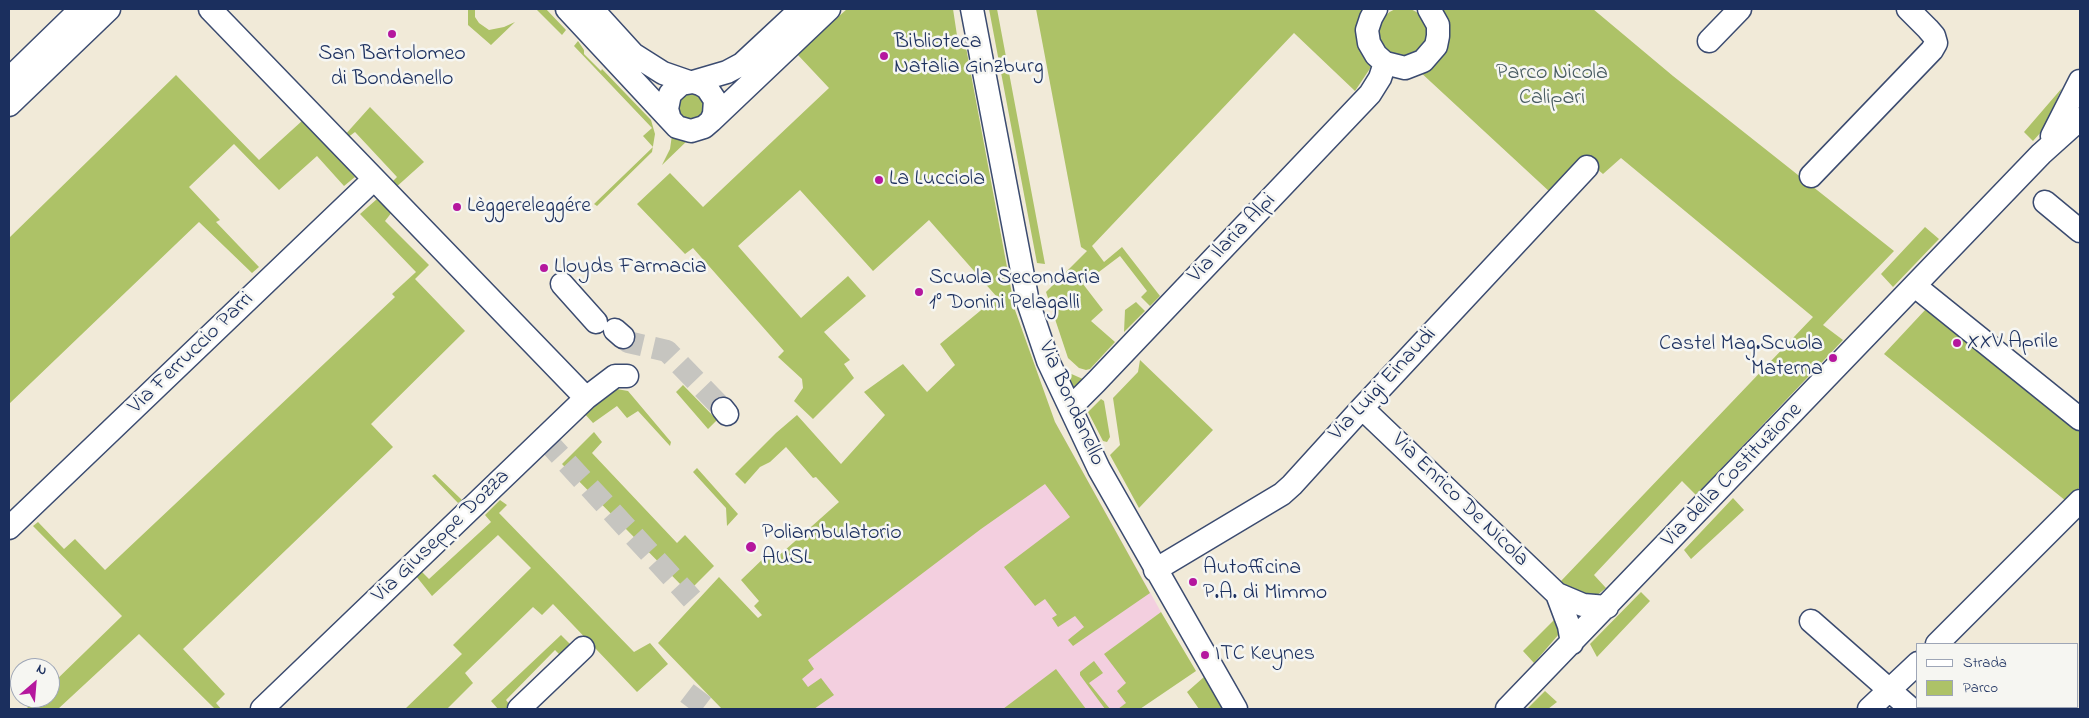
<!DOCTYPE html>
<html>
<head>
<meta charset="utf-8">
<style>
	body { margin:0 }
	#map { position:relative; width:2089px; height:718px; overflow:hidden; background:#f1ead8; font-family:"Indie Flower",sans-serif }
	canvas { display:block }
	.frame { position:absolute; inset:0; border:10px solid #1b2f5e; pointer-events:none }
	.legend { position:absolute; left:1916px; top:643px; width:162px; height:65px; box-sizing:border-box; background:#f6f6f2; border:1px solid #9ea6b7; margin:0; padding:6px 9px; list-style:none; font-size:15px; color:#1b2f5e }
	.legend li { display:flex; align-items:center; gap:10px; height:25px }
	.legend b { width:25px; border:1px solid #9ea6b7 }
	.north { position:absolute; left:10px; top:658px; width:50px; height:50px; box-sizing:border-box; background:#f6f6f2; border:1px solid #9ea6b7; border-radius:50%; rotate:27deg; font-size:14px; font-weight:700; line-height:20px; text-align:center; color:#1b2f5e }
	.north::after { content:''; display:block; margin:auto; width:18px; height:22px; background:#b5179e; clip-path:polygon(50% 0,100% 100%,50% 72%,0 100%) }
</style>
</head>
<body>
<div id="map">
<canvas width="2089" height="718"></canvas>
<div class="frame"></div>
<ul class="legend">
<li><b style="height:6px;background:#fff"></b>Strada</li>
<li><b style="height:14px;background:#adc267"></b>Parco</li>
</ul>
<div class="north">N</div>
</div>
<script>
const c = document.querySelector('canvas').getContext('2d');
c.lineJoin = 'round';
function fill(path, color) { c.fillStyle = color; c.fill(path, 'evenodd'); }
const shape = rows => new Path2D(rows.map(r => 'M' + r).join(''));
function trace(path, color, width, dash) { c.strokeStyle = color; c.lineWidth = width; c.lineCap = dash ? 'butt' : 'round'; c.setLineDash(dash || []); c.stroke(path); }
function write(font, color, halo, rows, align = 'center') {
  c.font = font + ' "Indie Flower",sans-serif'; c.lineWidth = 5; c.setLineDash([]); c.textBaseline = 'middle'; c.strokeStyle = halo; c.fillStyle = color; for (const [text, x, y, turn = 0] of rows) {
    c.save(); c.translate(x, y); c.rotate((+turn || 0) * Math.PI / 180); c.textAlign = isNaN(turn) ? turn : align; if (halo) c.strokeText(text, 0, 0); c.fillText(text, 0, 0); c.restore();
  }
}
const built = shape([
	[1055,422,1161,612,1114,647,1140,709,809,709,765,657]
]);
const green = shape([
	'1379 32a24 24 0 1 1 48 0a24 24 0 1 1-48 0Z',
	[468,9,475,9,475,17,479,23,489,30,504,27,515,22,491,45,468,25],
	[536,9,546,9,566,30,562,35],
	[847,9,953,9,958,42,965,42,1015,310,1055,422,1150,593,1073,646,1068,640,1084,627,1075,616,1058,627,1052,618,1057,615,1045,599,1035,606,1004,567,1070,517,1045,484,981,529,808,660,814,669,802,679,808,687,821,678,834,695,814,709,722,709,658,643,719,577,758,618,762,615,754,606,759,601,741,580,769,553,775,559,839,502,816,477,813,478,786,447,770,462,760,467,745,484,735,474,776,433,797,415,841,464,885,415,864,392,903,364,927,392,955,365,940,344,997,297,929,220,873,271,800,190,738,246,801,318,848,276,866,296,824,332,850,360,844,364,854,378,813,419,794,401,803,388,802,379,778,357,784,351,693,248,685,254,637,204,670,173,703,207,829,88,797,54],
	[989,9,997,9,1045,264,1037,263],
	[1036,9,1369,9,1373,64,1355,91,1294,33,1092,246,1104,262,1122,247,1160,296,1150,306,1141,297,1147,291,1120,256,1083,284,1103,310,1091,321,1115,342,1090,369,1086,370,1079,368,1068,358,1046,292,1087,251,1081,247],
	[1436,9,1593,9,1673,76,1894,251,1823,325,1843,340,1696,495,1682,481,1594,575,1606,588,1596,596,1569,592,1561,581,1813,317,1621,158,1603,174,1584,158,1551,193,1418,70],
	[578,41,584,50,584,54,601,71,602,69,651,120,655,134,652,152,597,206,594,204,653,147,643,136,652,128,574,46],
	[176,75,259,160,303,120,355,177,344,186,317,156,279,190,234,144,189,187,220,220,216,222,259,267,252,273,199,222,9,404,9,238],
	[2062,88,2042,131,2033,141,2024,132],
	[689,89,707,100,702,119,681,120,676,99],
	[370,107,424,162,394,189,390,184,397,177,355,132,347,138,344,136],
	[672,135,688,140,662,165,670,149],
	[377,199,392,212,385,221,429,265,415,279,465,331,371,424,393,447,183,649,225,694,216,703,221,709,215,709,139,634,58,709,26,709,37,698,50,698,50,686,122,616,33,526,38,522,64,549,75,539,105,570,395,297,392,294,416,272,360,214],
	[1925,227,1939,239,1893,287,1881,274],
	[1136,302,1145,311,1124,332,1125,310],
	[1926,309,2080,432,2080,487,2066,501,1884,354],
	[1140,360,1213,430,1139,508,1110,455,1120,445,1113,398,1138,372],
	[1062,365,1067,372,1085,380,1076,389,1072,388],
	[683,385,717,420,708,429,676,392],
	[611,388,628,391,671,442,670,446,638,411,627,418,617,406,593,423,584,413],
	[1101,399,1104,401,1110,437,1107,442,1103,441,1088,412],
	[594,432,602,442,592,453,677,543,685,535,714,566,688,592,562,464],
	[697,468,738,514,727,526,726,508,693,472],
	[435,474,462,500,458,503,432,476],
	[1733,498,1744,510,1691,559,1684,550],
	[500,500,507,505,499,513,634,652,650,643,668,664,637,692,553,604,542,615,533,607,465,673,473,683,447,709,405,709,462,654,453,645,531,568,498,535,432,596,416,576,421,571,429,579,491,522,485,515],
	[1641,592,1650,601,1597,657,1590,644],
	[1161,612,1196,671,1140,709,1118,709,1126,703,1117,691,1126,683,1104,654],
	[1554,620,1559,634,1534,663,1523,651],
	[561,635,575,649,564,659,555,650,506,700,513,709,498,709,491,701],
	[1094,661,1103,673,1089,683,1110,709,1105,709,1080,675,1080,672],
	[1056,669,1086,709,1003,709],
	[1204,677,1217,695,1225,709,1199,709,1187,692],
	[1545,691,1557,702,1548,709,1527,709]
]);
const minorTunnel = shape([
	[623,337,628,342,667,351,723,409],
	[545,439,692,599],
	[687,693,708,709]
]);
const minor = shape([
	[210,9,586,398],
	[567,9,677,127,691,131,704,127,711,121,714,114,715,100,707,88,700,84,693,82,681,84,670,94,667,109,669,116],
	[592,9,633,54,663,73,689,82],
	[972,9,1028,302,1048,361,1099,469,1236,709],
	[1376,9,1371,18,1367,30,1369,43,1376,55,1385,63,1405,68,1423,61,1436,46,1438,36,1438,25,1429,9],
	[1709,41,1740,9],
	[9,79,81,9],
	[693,82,727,72,742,64,801,9],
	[9,105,109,9],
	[711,121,829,9],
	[2052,136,2080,81],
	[1811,176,1932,50,1936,43,1934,36,1928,29,1908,9],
	[2045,202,2080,231],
	[562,284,596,322],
	[1915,286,2080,419],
	[615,330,623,337],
	[1068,403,1078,400,1096,382,1370,94,1380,78,1385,63],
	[1362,408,1557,594,1583,605,1607,607],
	[723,409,727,414],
	[9,528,374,179],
	[1155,570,1282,494,1292,485,1362,408,1587,167],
	[1557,594,1569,626,1572,643],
	[1811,621,1911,709],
	[1937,644,2080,501],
	[262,709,586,398,615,376,627,376],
	[519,709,583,648],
	[1507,709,2041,154,2080,119],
	[1869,709,1918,663]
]);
const markers = [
	[392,34,5,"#b5179e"],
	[884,56,5,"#b5179e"],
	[879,180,5,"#b5179e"],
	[457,207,5,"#b5179e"],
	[544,268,5,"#b5179e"],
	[919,292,5,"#b5179e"],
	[1957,343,5,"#b5179e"],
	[1833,358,5,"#b5179e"],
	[751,547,6,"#b5179e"],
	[1193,582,5,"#b5179e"],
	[1205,655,5,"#b5179e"]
];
const poiNames = [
	["Biblioteca",894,43],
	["Natalia Ginzburg",894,68],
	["San Bartolomeo",392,55,"center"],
	["di Bondanello",392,80,"center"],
	["La Lucciola",889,180],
	["Lèggereleggére",467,207],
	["Lloyds Farmacia",554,268],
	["Scuola Secondaria",929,279],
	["1° Donini Pelagalli",929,304],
	["XXV Aprile",1967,343],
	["Castel Mag.Scuola",1823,345,"right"],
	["Materna",1823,370,"right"],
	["Poliambulatorio",762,534],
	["AUSL",762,559],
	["Autofficina",1203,569],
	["P.A. di Mimmo",1203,594],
	["ITC Keynes",1215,655]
];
const parkNames = [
	["Parco Nicola",1552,74],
	["Calipari",1552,99]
];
const streetNames = [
	["Via Ilaria Alpi",1233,239,-46],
	["Via Ferruccio Parri",192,354,-44],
	["Via Luigi Einaudi",1384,385,-47],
	["Via Bondanello",1070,404,66],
	["Via della Costituzione",1733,476,-46],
	["Via Enrico De Nicola",1459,501,44],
	["Via Giuseppe Dozza",442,537,-44]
];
fill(built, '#f3cfdf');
fill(green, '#adc267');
trace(minorTunnel, '#c6c5c0', 22, [22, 11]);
trace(minor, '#3b4b70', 25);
trace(minor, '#fff', 22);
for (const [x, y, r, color] of markers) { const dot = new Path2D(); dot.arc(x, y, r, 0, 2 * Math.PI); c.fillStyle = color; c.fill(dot); trace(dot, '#f6f6f2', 2); }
write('22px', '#1b2f5e', '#f6f6f2', poiNames, 'left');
write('22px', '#475b61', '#f6f6f2', parkNames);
write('22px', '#1b2f5e', '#f6f6f2', streetNames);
</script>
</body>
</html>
